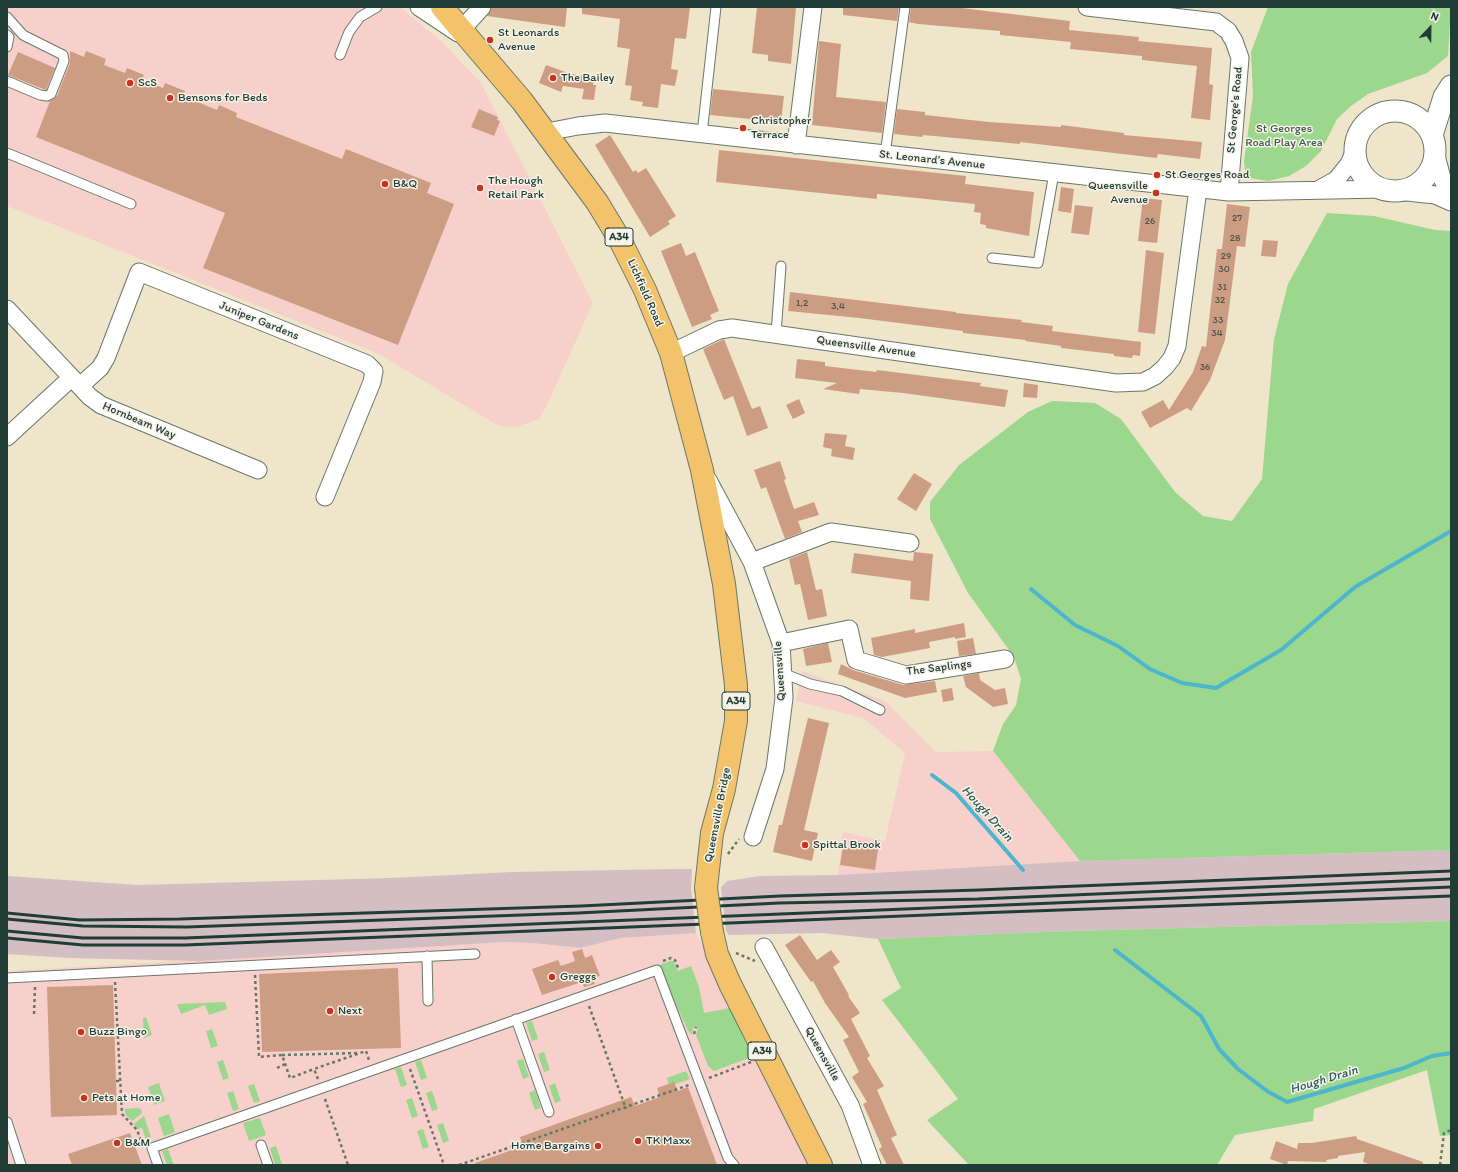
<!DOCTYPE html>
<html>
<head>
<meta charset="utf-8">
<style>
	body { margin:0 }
	#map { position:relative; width:1458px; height:1172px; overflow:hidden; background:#efe5ca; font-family:Itim,sans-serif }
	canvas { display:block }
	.frame { position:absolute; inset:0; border:8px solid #1f3d34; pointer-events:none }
	.north { position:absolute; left:1410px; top:8px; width:40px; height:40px; -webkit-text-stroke:3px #f7f3e8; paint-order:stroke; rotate:22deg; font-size:11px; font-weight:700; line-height:16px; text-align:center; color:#1f3d34 }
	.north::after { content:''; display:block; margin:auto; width:14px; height:18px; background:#1f3d34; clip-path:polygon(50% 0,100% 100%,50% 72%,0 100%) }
</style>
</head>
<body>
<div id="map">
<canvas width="1458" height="1172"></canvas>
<div class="frame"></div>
<div class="north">N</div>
</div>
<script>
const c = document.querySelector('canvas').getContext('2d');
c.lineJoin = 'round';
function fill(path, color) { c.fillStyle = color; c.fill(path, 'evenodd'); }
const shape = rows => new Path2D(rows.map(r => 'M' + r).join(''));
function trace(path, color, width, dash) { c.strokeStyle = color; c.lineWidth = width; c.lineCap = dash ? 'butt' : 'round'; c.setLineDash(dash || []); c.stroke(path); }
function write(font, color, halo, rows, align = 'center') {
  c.font = font + ' Itim,sans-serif'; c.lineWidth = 3; c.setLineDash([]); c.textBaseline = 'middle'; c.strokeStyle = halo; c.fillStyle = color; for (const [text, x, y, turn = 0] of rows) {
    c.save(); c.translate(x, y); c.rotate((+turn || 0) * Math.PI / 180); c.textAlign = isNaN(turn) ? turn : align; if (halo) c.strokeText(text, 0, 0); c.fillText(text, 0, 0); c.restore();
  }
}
const built = shape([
	[7,7,400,7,441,41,481,83,593,303,547,405,539,419,516,427,499,426,377,353,7,206],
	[802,671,885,701,936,752,993,751,1080,861,838,875,843,832,885,841,905,753,863,718,796,701],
	[696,933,713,965,754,1057,809,1165,7,1165,7,971,504,942,533,943,580,948,621,938]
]);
const industrial = shape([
	[1451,850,1451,921,1071,931,878,939,822,933,729,935,726,931,721,887,727,881,760,876,838,875,1080,861],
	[673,869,692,869,691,889,696,933,621,938,580,948,533,943,504,942,199,961,69,958,7,954,7,876,137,885,391,878,512,872]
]);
const green = shape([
	[1268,7,1451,7,1448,56,1427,73,1368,94,1351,106,1337,119,1321,151,1306,166,1289,176,1268,181,1250,178,1245,170,1244,161,1253,96,1251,52],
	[1327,213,1374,216,1435,230,1451,231,1451,850,1080,861,993,751,1003,724,1016,705,1021,679,1014,657,968,593,930,519,930,502,959,465,1028,412,1052,401,1095,403,1121,419,1175,492,1203,516,1232,521,1262,479,1274,339,1288,284],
	[1451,921,1451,1135,1440,1136,1427,1070,1314,1109,1313,1121,1235,1135,1217,1165,969,1165,927,1120,958,1099,882,1000,901,988,878,939,1071,931],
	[670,961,674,961,678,971,691,966,699,987,704,1013,730,1008,752,1057,714,1071,708,1066,696,1035,698,1028,693,1027,692,1035,689,1032,670,993,660,965],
	[225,1002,227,1009,209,1015,205,1005,181,1014,177,1004],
	[146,1017,152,1035,144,1038,143,1018],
	[532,1021,538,1039,532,1041,526,1023],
	[212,1029,218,1046,211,1048,206,1031],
	[544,1052,550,1070,544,1072,538,1054],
	[523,1059,529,1077,523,1079,517,1061],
	[223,1060,229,1078,223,1080,217,1062],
	[421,1060,427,1078,421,1080,415,1062],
	[401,1067,407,1085,401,1087,395,1069],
	[686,1071,690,1079,669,1086,667,1078],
	[159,1083,165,1101,154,1105,148,1087],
	[555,1083,561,1101,555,1103,549,1086],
	[254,1084,260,1101,254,1103,248,1086],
	[535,1090,541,1108,535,1110,529,1093],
	[233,1091,239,1109,233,1111,227,1093],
	[432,1091,438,1109,432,1111,426,1093],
	[412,1098,418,1116,412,1118,406,1100],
	[138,1108,141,1109,142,1113,132,1121,125,1114,125,1109],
	[169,1114,175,1132,164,1136,158,1118],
	[144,1116,151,1137,146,1140,142,1128,137,1129,134,1124],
	[260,1118,266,1135,249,1141,243,1123],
	[443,1123,449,1141,443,1143,437,1125],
	[423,1129,429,1147,423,1149,417,1131],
	[276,1146,282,1164,280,1165,275,1165,270,1148],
	[168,1149,174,1165,167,1165,162,1151]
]);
const stream = shape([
	[1031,589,1075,625,1118,646,1150,669,1182,683,1216,688,1281,650,1355,587,1451,531],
	[932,775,956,793,1023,870],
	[1115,950,1201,1016,1219,1049,1238,1069,1267,1091,1287,1102,1404,1068,1432,1056,1451,1053]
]);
const building = shape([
	[492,7,567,7,565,27,487,16],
	[582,7,690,7,686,39,675,38,671,69,678,70,675,86,661,84,658,108,642,106,643,102,630,100,632,86,625,85,630,49,617,47,620,19,582,14],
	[757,7,796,7,791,64,768,61,768,55,752,53],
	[843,7,899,7,897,21,843,15],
	[911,7,953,7,1070,21,1069,30,1139,37,1138,41,1212,48,1209,84,1213,85,1210,120,1191,118,1197,66,1142,60,1142,56,1070,49,1071,42,1000,35,1000,31,918,24,909,22],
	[819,41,841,44,836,97,886,102,882,133,812,125],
	[70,51,84,57,86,51,106,59,104,65,125,73,127,68,144,75,142,80,163,88,165,83,185,91,183,96,217,110,219,105,237,113,236,117,342,159,346,149,431,183,427,193,454,204,398,345,203,268,225,213,36,137,50,101,57,96,70,63],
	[18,52,55,68,46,90,8,75],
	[546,65,571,74,594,77,593,85,596,85,594,100,582,99,584,89,563,86,561,92,539,83],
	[713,89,784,96,781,122,710,115],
	[479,109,498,117,497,120,500,121,494,136,471,127],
	[897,109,925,112,925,115,989,122,1061,127,1061,125,1124,133,1124,135,1202,142,1200,159,1158,154,1157,158,1020,142,1020,144,923,135,922,137,894,134],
	[610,135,633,172,636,170,638,173,646,168,676,216,668,221,670,224,650,237,595,145],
	[719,150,966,176,965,184,1034,192,1029,236,986,228,986,225,980,224,981,213,974,212,975,204,877,194,877,199,716,182],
	[1061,187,1074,189,1071,213,1058,211],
	[1143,198,1162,200,1157,243,1138,241],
	[1227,204,1250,207,1245,247,1237,246,1225,340,1210,380,1191,411,1187,408,1150,428,1141,412,1163,400,1169,410,1193,372,1202,346,1206,347,1217,249,1222,249],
	[1075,205,1093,207,1089,235,1071,233],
	[1263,240,1278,241,1276,257,1261,256],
	[681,243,686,256,695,252,719,311,710,315,712,319,692,327,661,251],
	[1146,250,1164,253,1155,334,1138,332],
	[790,292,956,312,956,313,1022,320,1021,322,1053,326,1052,331,1141,342,1140,356,1133,355,1132,358,1114,356,1114,354,1061,348,1061,346,1025,341,1026,340,963,333,963,331,859,318,788,311],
	[724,339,752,409,760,406,768,428,747,436,733,396,724,400,703,349],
	[797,359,825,362,825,366,876,372,877,370,981,383,980,386,1008,390,1005,407,903,393,860,389,859,394,823,389,837,383,795,378],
	[1024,383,1038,385,1037,398,1023,397],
	[799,399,805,413,793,419,786,405],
	[825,433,847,435,845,446,855,448,853,460,831,456,832,449,823,447],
	[780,461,786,479,784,480,794,509,814,502,819,515,798,521,802,532,785,539,766,487,761,489,754,470],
	[914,473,932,484,916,511,897,499],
	[807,552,816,590,822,589,827,616,808,620,800,584,795,585,789,559],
	[914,552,933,554,929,601,910,599,911,581,851,573,854,553,913,561],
	[964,623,966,637,955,639,955,637,929,642,930,648,882,657,874,655,871,638,915,629,915,633],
	[973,638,976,654,959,656,957,641],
	[828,643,832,662,806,666,803,649],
	[841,664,853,670,903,685,935,681,937,692,905,698,838,674],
	[979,673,980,680,995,690,1005,688,1008,704,993,707,966,687,963,676],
	[952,688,954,700,943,702,941,690],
	[808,718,829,723,804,830,818,833,812,861,773,852,779,825,782,825],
	[856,841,879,843,875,870,840,865,843,847,855,849],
	[800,935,817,960,831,950,840,962,833,967,849,995,848,996,860,1013,851,1019,870,1056,867,1058,884,1086,877,1090,897,1135,891,1138,904,1165,887,1165,879,1149,882,1147,863,1104,867,1102,852,1077,859,1072,843,1040,849,1037,825,1003,813,981,811,982,785,945],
	[582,949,585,958,592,955,600,976,592,978,595,984,584,987,582,982,542,995,532,969,558,960,561,966,575,961,572,952],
	[398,968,401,1048,262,1052,259,974],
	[113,985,117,1115,51,1117,47,987],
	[674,1082,678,1091,688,1087,717,1165,475,1165,475,1163,523,1146,520,1137,631,1097,635,1106,649,1101,660,1097,657,1088],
	[130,1133,142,1165,72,1165,68,1154],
	[1356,1136,1357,1139,1423,1162,1423,1165,1371,1165,1363,1162,1365,1152,1338,1156,1338,1158,1326,1160,1327,1162,1288,1161,1287,1165,1270,1159,1276,1141,1297,1149,1298,1143,1312,1143]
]);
const path = shape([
	[728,854,739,839],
	[736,953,755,961],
	[663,961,671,958,675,960,679,970],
	[255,975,259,1057,282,1055,290,1078,314,1069],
	[115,982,122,1114,137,1130,142,1143],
	[589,1006,626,1109],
	[34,1014,35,987],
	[694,1034,696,1027],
	[282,1055,359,1053],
	[277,1068,285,1064],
	[410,1069,444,1165],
	[709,1078,751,1062],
	[318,1079,314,1069,366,1051,369,1060],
	[116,1081,120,1081],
	[325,1099,348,1165],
	[459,1165,689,1085],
	[1440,1165,1444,1133,1451,1130]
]);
const service = shape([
	[7,17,23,35,63,55,64,61,51,94,47,96,40,95,7,81],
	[7,35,9,37,7,47],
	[340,55,349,32,360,17,377,7],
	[702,134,716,7],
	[7,153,131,204],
	[885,155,905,7],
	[992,258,1038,263,1054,173],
	[776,334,781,266],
	[783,673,810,684,842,691,880,710],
	[427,956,428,1001],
	[7,978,475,954],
	[516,1019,549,1112],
	[7,1122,21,1165],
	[261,1145,268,1165],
	[158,1165,152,1148,657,970,728,1158,734,1165]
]);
const minor = shape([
	[419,7,458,33],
	[1087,7,1216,22,1228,31,1234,41,1240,58,1229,192],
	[462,29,482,7],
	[547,132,578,126,605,123,1229,192,1384,189],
	[796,145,813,7],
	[1435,152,1442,178,1451,197],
	[1318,190,1336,180,1349,164,1355,150],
	[1398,191,1435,195,1451,202],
	[7,309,90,397,101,405,258,470],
	[671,353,719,330,732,328,1116,383,1143,382,1155,376,1165,367,1172,358,1177,346,1198,189],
	[80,386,100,368,106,358,139,272,367,364,374,371,372,382,325,497],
	[7,437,71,378],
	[708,480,752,562,781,643,784,698,775,769,753,837],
	[752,562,831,532,910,543],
	[781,643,849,629,856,660,906,675,1005,659],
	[764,947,850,1105,872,1165]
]);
const tertiary = shape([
	'1355 151a40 40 0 1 1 80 0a40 40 0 1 1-80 0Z',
	[1432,135,1444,97,1451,86]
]);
const trunk = shape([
	[442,7,522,101,597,202,620,240,645,290,671,353,702,470,724,584,736,685,736,721,724,789,712,833,706,888],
	[712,932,717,954,730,984,821,1165]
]);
const rail = shape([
	[7,913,80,920,180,919,581,906,780,896,979,890,1451,871],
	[7,919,83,926,187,927,578,913,779,903,978,899,1451,879],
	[7,931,83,938,185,938,1451,887],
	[7,938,83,945,185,945,977,913,1451,896]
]);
const trunkBridge = shape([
	[706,888,712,932]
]);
const markers = [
	[490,40,4,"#c8321e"],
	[553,78,4,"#c8321e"],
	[130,83,4,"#c8321e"],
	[170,98,4,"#c8321e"],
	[743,128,4,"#c8321e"],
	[1157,175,4,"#c8321e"],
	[385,184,4,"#c8321e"],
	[480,188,4,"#c8321e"],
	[1156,193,4,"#c8321e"],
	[805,845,4,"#c8321e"],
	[552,977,4,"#c8321e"],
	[330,1011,4,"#c8321e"],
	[81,1032,4,"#c8321e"],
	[84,1098,4,"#c8321e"],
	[638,1141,4,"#c8321e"],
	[117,1143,4,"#c8321e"],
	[598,1146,4,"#c8321e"]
];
const numberNames = [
	["27",1237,218],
	["26",1150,221],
	["28",1235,238],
	["29",1226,256],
	["30",1224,269],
	["31",1222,287],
	["32",1220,300],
	["1,2",802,303],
	["3,4",838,306],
	["33",1218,320],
	["34",1217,333],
	["36",1205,367]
];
const shields = [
	[619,237,28],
	[736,701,28],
	[762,1051,28]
];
const shieldNames = [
	["A34",619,237],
	["A34",736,701],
	["A34",762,1051]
];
const poiNames = [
	["St Leonards",498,33],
	["Avenue",498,47],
	["The Bailey",561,78],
	["ScS",138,83],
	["Bensons for Beds",178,98],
	["Christopher",751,121],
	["Terrace",751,135],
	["St Georges Road",1165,175],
	["The Hough",488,181],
	["Retail Park",488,195],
	["B&Q",393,184],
	["Queensville",1148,186,"right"],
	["Avenue",1148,200,"right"],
	["Spittal Brook",813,845],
	["Greggs",560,977],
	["Next",338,1011],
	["Buzz Bingo",89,1032],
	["Pets at Home",92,1098],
	["TK Maxx",646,1141],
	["B&M",125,1143],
	["Home Bargains",590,1146,"right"]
];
const streetNames = [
	["St George's Road",1235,110,-85],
	["St. Leonard's Avenue",932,160,6],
	["Lichfield Road",645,293,66],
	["Juniper Gardens",259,321,22],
	["Queensville Avenue",866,347,8],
	["Hornbeam Way",139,421,23],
	["The Saplings",939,668,-7],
	["Queensville",780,671,-94],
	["Queensville Bridge",718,815,-79],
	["Queensville",822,1054,61]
];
const parkNames = [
	["St Georges",1284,129],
	["Road Play Area",1284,143]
];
const waterNames = [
	["Hough Drain",987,814,48],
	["Hough Drain",1324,1080,-17]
];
fill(built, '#f7d0cc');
fill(industrial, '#d2bec3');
fill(green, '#9bd78c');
trace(stream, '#4db5cc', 4);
fill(building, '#cd9d83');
trace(service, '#687868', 11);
trace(minor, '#687868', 19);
trace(tertiary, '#687868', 23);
trace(trunk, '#687868', 24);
trace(path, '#687868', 2.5, [3, 3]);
trace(service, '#fff', 9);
trace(minor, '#fff', 17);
trace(tertiary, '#fff', 21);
trace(trunk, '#f2c36a', 22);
trace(rail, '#1f3d34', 3);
trace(trunkBridge, '#687868', 24, []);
trace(trunkBridge, '#f2c36a', 22);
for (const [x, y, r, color] of markers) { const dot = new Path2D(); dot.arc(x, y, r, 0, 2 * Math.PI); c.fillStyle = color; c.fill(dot); trace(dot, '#f7f3e8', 1.5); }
write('10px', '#4a5548', null, numberNames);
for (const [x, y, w] of shields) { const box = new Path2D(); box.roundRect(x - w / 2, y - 9, w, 18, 3); c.fillStyle = '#f7f3e8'; c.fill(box); trace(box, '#1f3d34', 1); }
write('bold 11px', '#1f3d34', null, shieldNames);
write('12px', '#1f3d34', '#f7f3e8', poiNames, 'left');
write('12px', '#1f3d34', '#f7f3e8', streetNames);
write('12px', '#385c46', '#f7f3e8', parkNames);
write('italic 13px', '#2a5b5a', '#f7f3e8', waterNames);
</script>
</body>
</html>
